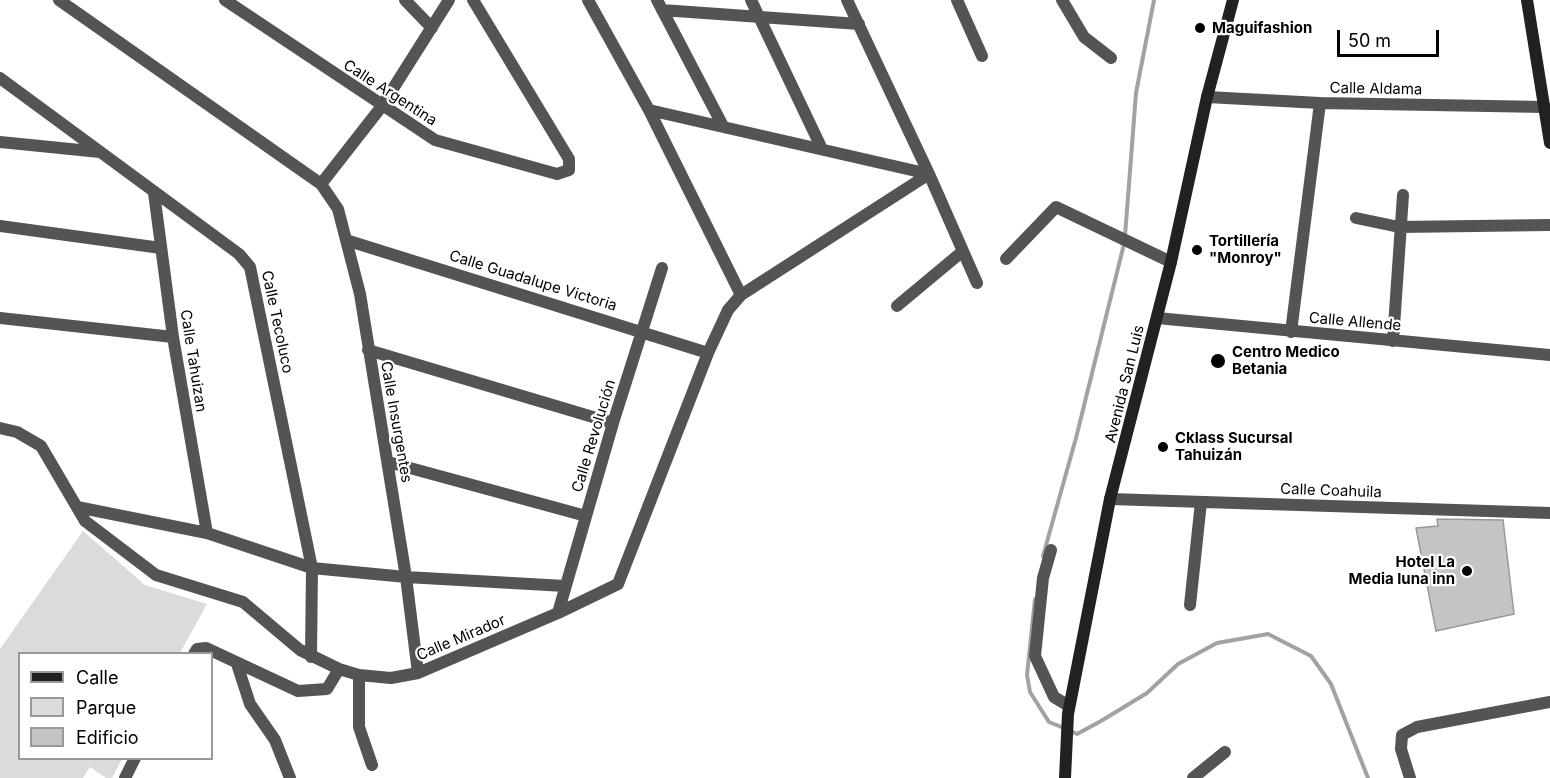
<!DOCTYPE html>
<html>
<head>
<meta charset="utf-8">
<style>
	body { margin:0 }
	#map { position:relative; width:1550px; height:778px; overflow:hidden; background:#fff; font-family:Inter,sans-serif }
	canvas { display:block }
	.legend { position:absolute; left:18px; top:652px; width:195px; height:108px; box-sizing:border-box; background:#fff; border:2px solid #999; margin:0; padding:8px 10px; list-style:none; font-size:18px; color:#000 }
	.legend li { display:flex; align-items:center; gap:12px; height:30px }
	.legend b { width:30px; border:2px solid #999 }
	.scale { position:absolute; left:1337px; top:30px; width:102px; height:27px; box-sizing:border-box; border:3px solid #000; border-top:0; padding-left:8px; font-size:18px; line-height:21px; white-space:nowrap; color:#000; -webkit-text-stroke:4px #fff; paint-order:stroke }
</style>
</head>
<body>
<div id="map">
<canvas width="1550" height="778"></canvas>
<ul class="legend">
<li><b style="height:8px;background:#212121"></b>Calle</li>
<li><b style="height:16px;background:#dbdbdb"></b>Parque</li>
<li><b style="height:16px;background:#c4c4c4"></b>Edificio</li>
</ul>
<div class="scale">50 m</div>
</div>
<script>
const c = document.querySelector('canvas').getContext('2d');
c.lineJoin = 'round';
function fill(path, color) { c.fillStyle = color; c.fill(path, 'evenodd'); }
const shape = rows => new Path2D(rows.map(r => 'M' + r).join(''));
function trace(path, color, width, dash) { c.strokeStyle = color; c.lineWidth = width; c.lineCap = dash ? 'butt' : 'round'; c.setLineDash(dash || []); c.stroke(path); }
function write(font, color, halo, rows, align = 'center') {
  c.font = font + ' Inter,sans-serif'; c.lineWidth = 4.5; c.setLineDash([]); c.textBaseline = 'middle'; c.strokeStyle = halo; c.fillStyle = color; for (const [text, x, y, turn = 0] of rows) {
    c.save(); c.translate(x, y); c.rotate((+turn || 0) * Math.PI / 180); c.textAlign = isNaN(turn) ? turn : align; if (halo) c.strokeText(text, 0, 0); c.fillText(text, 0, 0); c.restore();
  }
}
const green = shape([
	[83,531,145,585,207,604,180,653,20,654,20,758,122,759,112,778,106,778,90,767,83,778,0,778,0,649]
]);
const stream = shape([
	[1125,236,1136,93,1154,0],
	[1043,556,1076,438,1124,244],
	[1035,599,1027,675,1030,692,1049,722,1064,728],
	[1071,731,1077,734,1101,721,1147,693,1178,664,1217,643,1268,634,1311,656,1331,684,1368,778]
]);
const building = shape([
	[1437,519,1503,520,1514,614,1436,631,1416,528,1438,526,1437,519]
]);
const street = shape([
	[59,0,321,184,338,209,360,294,406,577,418,673],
	[225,0,435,140,557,174,569,170,569,159,473,0],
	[405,0,432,28],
	[588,0,649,110,741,295],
	[657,0,723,126],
	[751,0,822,149],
	[847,0,929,174,977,283],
	[957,0,982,56],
	[1062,0,1084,37,1111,58],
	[662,10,859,24],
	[0,78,239,254,250,267,312,568,311,657],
	[1207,97,1320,103,1545,107],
	[649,110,929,174],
	[0,142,100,152],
	[321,184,382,106,449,0],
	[154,193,173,337,207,533],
	[1356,218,1399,227,1550,225],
	[0,226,161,248],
	[349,241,708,353],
	[1006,259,1056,207,1171,262],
	[897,306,963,251],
	[0,318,173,337],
	[1157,318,1550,355],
	[1291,332,1320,103],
	[1393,341,1403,195],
	[368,350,613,423],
	[0,428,17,432,41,446,85,521,156,575,243,602,300,650,339,669,359,675,391,678,418,673,558,613,618,584,708,353,728,310,741,295,929,174],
	[388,462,586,516],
	[1110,499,1550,513],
	[77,507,207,533,312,568,406,577,565,586],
	[1051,550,1043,578,1035,656,1054,697,1069,706],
	[1190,605,1201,502],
	[558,613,613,423,662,268],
	[194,654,197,649,206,648,298,691,327,689,339,669],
	[237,664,250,704,275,740,290,778],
	[359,675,359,727,372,765],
	[125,778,135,758],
	[1193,778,1225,752],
	[1410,778,1401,749,1402,735,1417,727,1550,702]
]);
const secondary = shape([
	[1527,0,1550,143],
	[1065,778,1068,714,1110,499,1171,262,1207,97,1233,0]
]);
const markers = [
	[1200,28,6,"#000"],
	[1197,250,6,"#000"],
	[1218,361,8,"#000"],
	[1163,447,6,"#000"],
	[1467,571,6,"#000"]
];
const poiNames = [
	["Maguifashion",1212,28],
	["Tortillería",1209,241],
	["\"Monroy\"",1209,258],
	["Centro Medico",1232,352],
	["Betania",1232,369],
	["Cklass Sucursal",1175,438],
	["Tahuizán",1175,455],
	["Hotel La",1455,562,"right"],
	["Media luna inn",1455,579,"right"]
];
const streetNames = [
	["Calle Aldama",1376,89,1],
	["Calle Argentina",390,93,33],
	["Calle Guadalupe Victoria",533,281,17],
	["Calle Tecoluco",277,322,78],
	["Calle Allende",1355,322,5],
	["Calle Tahuizan",193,361,81],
	["Avenida San Luis",1125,384,-76],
	["Calle Insurgentes",396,422,80],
	["Calle Revolución",594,436,-73],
	["Calle Coahuila",1331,491,2],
	["Calle Mirador",461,638,-23]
];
fill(green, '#dbdbdb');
trace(stream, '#a2a2a2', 4);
fill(building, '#c4c4c4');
trace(building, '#989898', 1.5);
trace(street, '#545454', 12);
trace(secondary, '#212121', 12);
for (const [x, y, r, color] of markers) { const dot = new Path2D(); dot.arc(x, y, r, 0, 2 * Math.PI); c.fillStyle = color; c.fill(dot); trace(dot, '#fff', 2); }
write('bold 15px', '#000', '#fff', poiNames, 'left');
write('15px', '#000', '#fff', streetNames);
</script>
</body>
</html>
